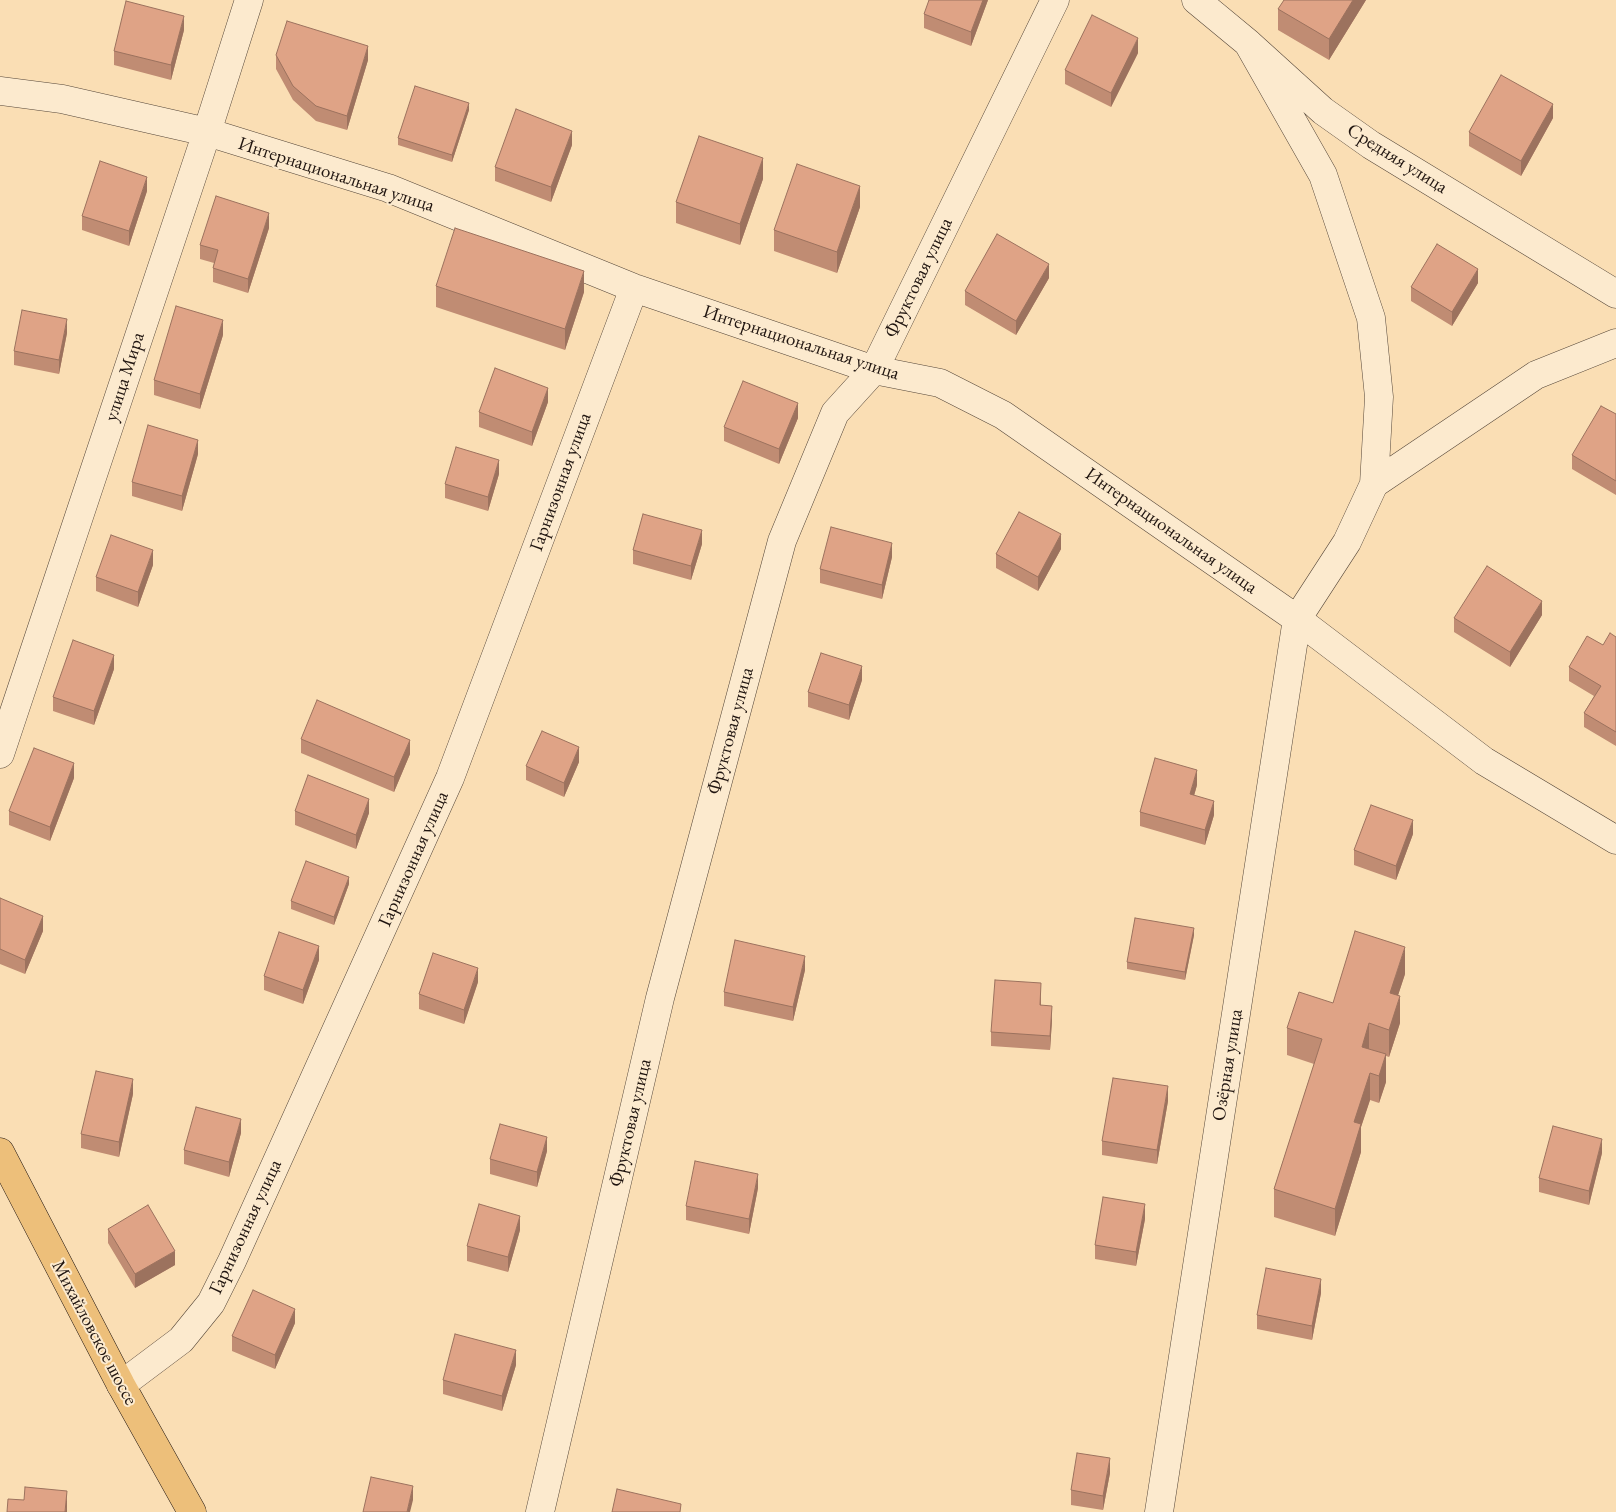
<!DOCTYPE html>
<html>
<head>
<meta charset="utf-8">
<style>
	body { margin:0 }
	canvas { display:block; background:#fadeb4 }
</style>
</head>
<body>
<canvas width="1616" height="1512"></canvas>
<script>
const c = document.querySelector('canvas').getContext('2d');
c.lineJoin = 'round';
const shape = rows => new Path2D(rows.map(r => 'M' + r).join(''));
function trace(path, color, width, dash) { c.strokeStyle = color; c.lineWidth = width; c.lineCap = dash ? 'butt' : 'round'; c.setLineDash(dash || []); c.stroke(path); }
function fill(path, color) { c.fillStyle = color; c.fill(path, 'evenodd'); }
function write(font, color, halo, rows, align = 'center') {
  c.font = font + ' "EB Garamond",serif'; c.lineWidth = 4; c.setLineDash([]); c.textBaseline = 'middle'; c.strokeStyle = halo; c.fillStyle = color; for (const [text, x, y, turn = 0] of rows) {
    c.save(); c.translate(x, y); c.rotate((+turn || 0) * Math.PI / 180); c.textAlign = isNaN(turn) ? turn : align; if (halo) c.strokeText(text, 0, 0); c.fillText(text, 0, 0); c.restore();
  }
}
const minor = shape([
	[1196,0,1248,43,1323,111,1371,145,1616,294],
	[0,91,62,99,207,132,388,188,634,288,874,370,940,383,1003,415,1297,619,1484,761,1616,840],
	[1374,484,1536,375,1616,343],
	[0,754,207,132,249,0],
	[121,1385,181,1340,211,1303,232,1261,450,778,634,288],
	[540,1512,660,998,782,541,835,413,874,370,1055,0],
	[1159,1512,1297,619,1347,542,1374,484,1379,397,1371,318,1323,175,1248,43]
]);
const major = shape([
	[0,1152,121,1385,192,1512]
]);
const wall = shape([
	[988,0,971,46,924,28,924,14],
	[1366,0,1329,60,1278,30,1278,9],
	[184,30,171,80,114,65,114,51],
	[1138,53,1111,107,1065,84,1065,70],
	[276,55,368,60,347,130,316,121,293,100,276,69],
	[469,110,452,162,398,145,398,138],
	[1553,118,1521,176,1469,146,1469,132],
	[572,145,551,202,495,181,495,167],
	[763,179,740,245,676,223,676,202],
	[147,191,129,246,82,230,82,216],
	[860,207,837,273,774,251,774,230],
	[269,228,248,293,213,282,213,268,214,263,200,259,200,245],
	[1049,278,1016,335,965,305,965,291],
	[1478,283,1452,326,1411,301,1411,287],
	[436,286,584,292,565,350,436,307],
	[67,333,59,374,14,365,14,351],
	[223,335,200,409,154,395,154,380],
	[548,402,532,446,479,427,479,412],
	[1616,414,1616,495,1572,469,1572,455],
	[798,418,779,464,724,441,724,427],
	[198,454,182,511,132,496,132,482],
	[499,474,488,511,445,498,445,484],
	[702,544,691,580,633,564,633,550],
	[1061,549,1038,591,996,568,996,554],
	[892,557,882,599,820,583,820,569],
	[153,565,138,607,96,591,96,577],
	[1542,615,1510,667,1454,632,1454,618],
	[1616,637,1616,746,1584,727,1584,713,1594,696,1569,681,1569,667],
	[114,669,94,725,53,711,53,697],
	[862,680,849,720,808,707,808,692],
	[301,739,410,754,394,792,301,753],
	[579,762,564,797,526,780,526,766],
	[74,778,50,841,9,825,9,811],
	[1197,785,1194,796,1214,815,1205,845,1140,826,1140,812],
	[295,811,369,813,356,849,295,825],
	[1413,834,1396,880,1354,865,1354,850],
	[349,884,334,925,291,909,291,901],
	[0,898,43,931,25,974,0,964],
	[1194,935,1185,980,1127,969,1127,962],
	[319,960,303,1004,264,990,264,976],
	[805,970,793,1021,724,1006,724,992],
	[1405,974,1398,995,1400,1023,1389,1057,1386,1056,1386,1082,1379,1103,1370,1100,1361,1127,1361,1152,1335,1236,1274,1217,1274,1189,1314,1064,1287,1055,1287,1028,1333,1003],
	[478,982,464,1024,419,1009,419,994],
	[1041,997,1041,1005,1052,1020,1050,1050,991,1046,991,1032],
	[133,1094,119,1157,81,1148,81,1134],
	[1168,1101,1157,1164,1102,1155,1102,1141],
	[241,1133,229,1177,184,1164,184,1150],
	[547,1151,537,1187,490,1174,490,1159],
	[1602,1153,1589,1205,1539,1192,1539,1178],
	[758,1188,749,1234,686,1220,686,1206],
	[1145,1219,1136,1266,1095,1259,1095,1245],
	[108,1229,175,1265,135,1288,108,1243],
	[520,1230,508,1272,467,1261,467,1246],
	[1321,1293,1312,1340,1257,1329,1257,1315],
	[295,1323,275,1369,232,1351,232,1336],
	[516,1365,502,1411,443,1394,443,1380],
	[1110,1473,1103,1510,1071,1505,1071,1490]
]);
const shadedWall = shape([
	[983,0,988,0,971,46,971,32],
	[1353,0,1366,0,1329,60,1329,39],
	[184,16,184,30,171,80,171,65],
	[1138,38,1138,53,1111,107,1111,93],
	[368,46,368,60,347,130,347,116],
	[469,103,469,110,452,162,452,155],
	[1553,104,1553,118,1521,176,1521,161],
	[572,131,572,145,551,202,551,187],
	[763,158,763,179,740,245,740,224],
	[147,177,147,191,129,246,129,231],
	[860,186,860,207,837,273,837,252],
	[269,213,269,228,248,293,248,279],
	[1049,264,1049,278,1016,335,1016,321],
	[1478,269,1478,283,1452,326,1452,312],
	[584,271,584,292,565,350,565,329],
	[67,319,67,333,59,374,59,360],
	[223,320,223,335,200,409,200,394],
	[548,388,548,402,532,446,532,432],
	[798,403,798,418,779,464,779,449],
	[198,440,198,454,182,511,182,496],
	[499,460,499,474,488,511,488,497],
	[702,530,702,544,691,580,691,566],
	[1061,534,1061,549,1038,591,1038,577],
	[892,543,892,557,882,599,882,585],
	[153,550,153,565,138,607,138,592],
	[1542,601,1542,615,1510,667,1510,652],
	[114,655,114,669,94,725,94,711],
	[862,666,862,680,849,720,849,705],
	[410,740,410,754,394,792,394,777],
	[579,747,579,762,564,797,564,783],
	[74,763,74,778,50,841,50,827],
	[1197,770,1197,785,1190,809,1190,794],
	[369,799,369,813,356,849,356,835],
	[1214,801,1214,815,1205,845,1205,830],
	[1413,820,1413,834,1396,880,1396,866],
	[349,877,349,884,334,925,334,917],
	[43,916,43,931,25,974,25,960],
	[1194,928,1194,935,1185,980,1185,972],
	[319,946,319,960,303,1004,303,990],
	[1405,947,1405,974,1390,1020,1390,993],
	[805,956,805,970,793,1021,793,1007],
	[478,968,478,982,464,1024,464,1010],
	[1041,983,1041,997,1040,1020,1040,1005],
	[1400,996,1400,1023,1389,1057,1389,1030],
	[1052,1006,1052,1020,1050,1050,1050,1036],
	[1369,1023,1369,1051,1362,1047],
	[1386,1054,1386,1082,1379,1103,1379,1076],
	[1370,1073,1370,1100,1361,1127,1361,1152,1335,1236,1335,1209,1354,1122],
	[133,1079,133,1094,119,1157,119,1142],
	[1168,1086,1168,1101,1157,1164,1157,1150],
	[241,1119,241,1133,229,1177,229,1162],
	[547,1137,547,1151,537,1187,537,1172],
	[1602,1139,1602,1153,1589,1205,1589,1191],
	[758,1174,758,1188,749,1234,749,1219],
	[1145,1204,1145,1219,1136,1266,1136,1252],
	[520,1216,520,1230,508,1272,508,1257],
	[175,1251,175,1265,135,1288,135,1274],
	[1321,1279,1321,1293,1312,1340,1312,1326],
	[295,1309,295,1323,275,1369,275,1355],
	[516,1350,516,1365,502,1411,502,1396],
	[1110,1458,1110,1473,1103,1510,1103,1496],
	[413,1486,413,1500,410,1512,407,1512],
	[67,1491,67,1512,65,1512]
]);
const building = shape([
	[929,0,983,0,971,32,924,14,929,0],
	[1284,0,1353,0,1329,39,1278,9,1284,0],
	[126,1,184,16,171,65,114,51,126,1],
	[1092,15,1138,38,1111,93,1065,70,1092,15],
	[287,21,368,46,347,116,316,106,293,86,276,55,287,21],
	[1501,75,1553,104,1521,161,1469,132,1501,75],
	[415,86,469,103,452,155,398,138,415,86],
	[516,109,572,131,551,187,495,167,516,109],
	[699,136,763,158,740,224,676,202,699,136],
	[100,161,147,177,129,231,82,216,100,161],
	[797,164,860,186,837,252,774,230,797,164],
	[216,196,269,213,248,279,213,268,218,250,200,245,216,196],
	[455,228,584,271,565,329,436,286,455,228],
	[997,234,1049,264,1016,321,965,291,997,234],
	[1437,244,1478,269,1452,312,1411,287,1437,244],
	[176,306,223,320,200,394,154,380,176,306],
	[22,310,67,319,59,360,14,351,22,310],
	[495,368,548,388,532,432,479,412,495,368],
	[743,381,798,403,779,449,724,427,743,381],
	[1601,406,1616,414,1616,481,1572,455,1601,406],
	[148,425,198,440,182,496,132,482,148,425],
	[456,447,499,460,488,497,445,484,456,447],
	[1019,512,1061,534,1038,577,996,554,1019,512],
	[643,514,702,530,691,566,633,550,643,514],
	[831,527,892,543,882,585,820,569,831,527],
	[111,535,153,550,138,592,96,577,111,535],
	[1487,566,1542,601,1510,652,1454,618,1487,566],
	[1610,633,1616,637,1616,732,1584,713,1601,686,1569,667,1587,636,1603,645,1610,633],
	[73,640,114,655,94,711,53,697,73,640],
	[821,653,862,666,849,705,808,692,821,653],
	[317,700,410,740,394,777,301,739,317,700],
	[542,731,579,747,564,783,526,766,542,731],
	[34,748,74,763,50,827,9,811,34,748],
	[1155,758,1197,770,1190,794,1214,801,1205,830,1140,812,1155,758],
	[308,775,369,799,356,835,295,811,308,775],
	[1371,805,1413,820,1396,866,1354,850,1371,805],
	[306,861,349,877,334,917,291,901,306,861],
	[0,898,43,916,25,960,0,949,0,898],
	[1135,918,1194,928,1185,972,1127,962,1135,918],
	[1355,931,1405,947,1390,993,1400,996,1389,1030,1369,1023,1362,1047,1386,1054,1379,1076,1370,1073,1354,1122,1361,1124,1335,1209,1274,1189,1322,1039,1287,1028,1299,992,1333,1003,1355,931],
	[279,932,319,946,303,990,264,976,279,932],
	[735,940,805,956,793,1007,724,992,735,940],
	[433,953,478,968,464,1010,419,994,433,953],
	[995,980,1041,983,1040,1005,1052,1006,1050,1036,991,1032,995,980],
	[96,1071,133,1079,119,1142,81,1134,96,1071],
	[1113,1078,1168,1086,1157,1150,1102,1141,1113,1078],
	[196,1107,241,1119,229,1162,184,1150,196,1107],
	[500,1124,547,1137,537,1172,490,1159,500,1124],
	[1553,1126,1602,1139,1589,1191,1539,1178,1553,1126],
	[695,1161,758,1174,749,1219,686,1206,695,1161],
	[1103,1197,1145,1204,1136,1252,1095,1245,1103,1197],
	[479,1204,520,1216,508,1257,467,1246,479,1204],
	[148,1205,175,1251,135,1274,108,1229,148,1205],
	[1266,1268,1321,1279,1312,1326,1257,1315,1266,1268],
	[253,1290,295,1309,275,1355,232,1336,253,1290],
	[455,1334,516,1350,502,1396,443,1380,455,1334],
	[1077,1453,1110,1458,1103,1496,1071,1490,1077,1453],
	[371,1477,413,1486,407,1512,363,1512,371,1477],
	[25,1487,67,1491,65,1512,7,1512,8,1499,24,1500,25,1487],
	[617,1489,681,1504,680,1512,612,1512,617,1489]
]);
const streetNames = [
	["Средняя улица",1397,159,32],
	["Интернациональная улица",336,175,18],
	["Фруктовая улица",919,278,-64],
	["Интернациональная улица",801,343,18],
	["улица Мира",125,377,-72],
	["Гарнизонная улица",561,482,-70],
	["Интернациональная улица",1171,531,35],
	["Фруктовая улица",731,731,-75],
	["Гарнизонная улица",414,859,-66],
	["Озёрная улица",1228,1065,-81],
	["Фруктовая улица",631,1123,-77],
	["Гарнизонная улица",246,1227,-65],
	["Михайловское шоссе",94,1333,62]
];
trace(minor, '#564739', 29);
trace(major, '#201510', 29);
trace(minor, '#fceace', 28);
trace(major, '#edbf7a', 28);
fill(wall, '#c08c73');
fill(shadedWall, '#9c725e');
fill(building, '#dfa386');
trace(building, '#9c725e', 1);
write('19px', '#201510', '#fceace', streetNames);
</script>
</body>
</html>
